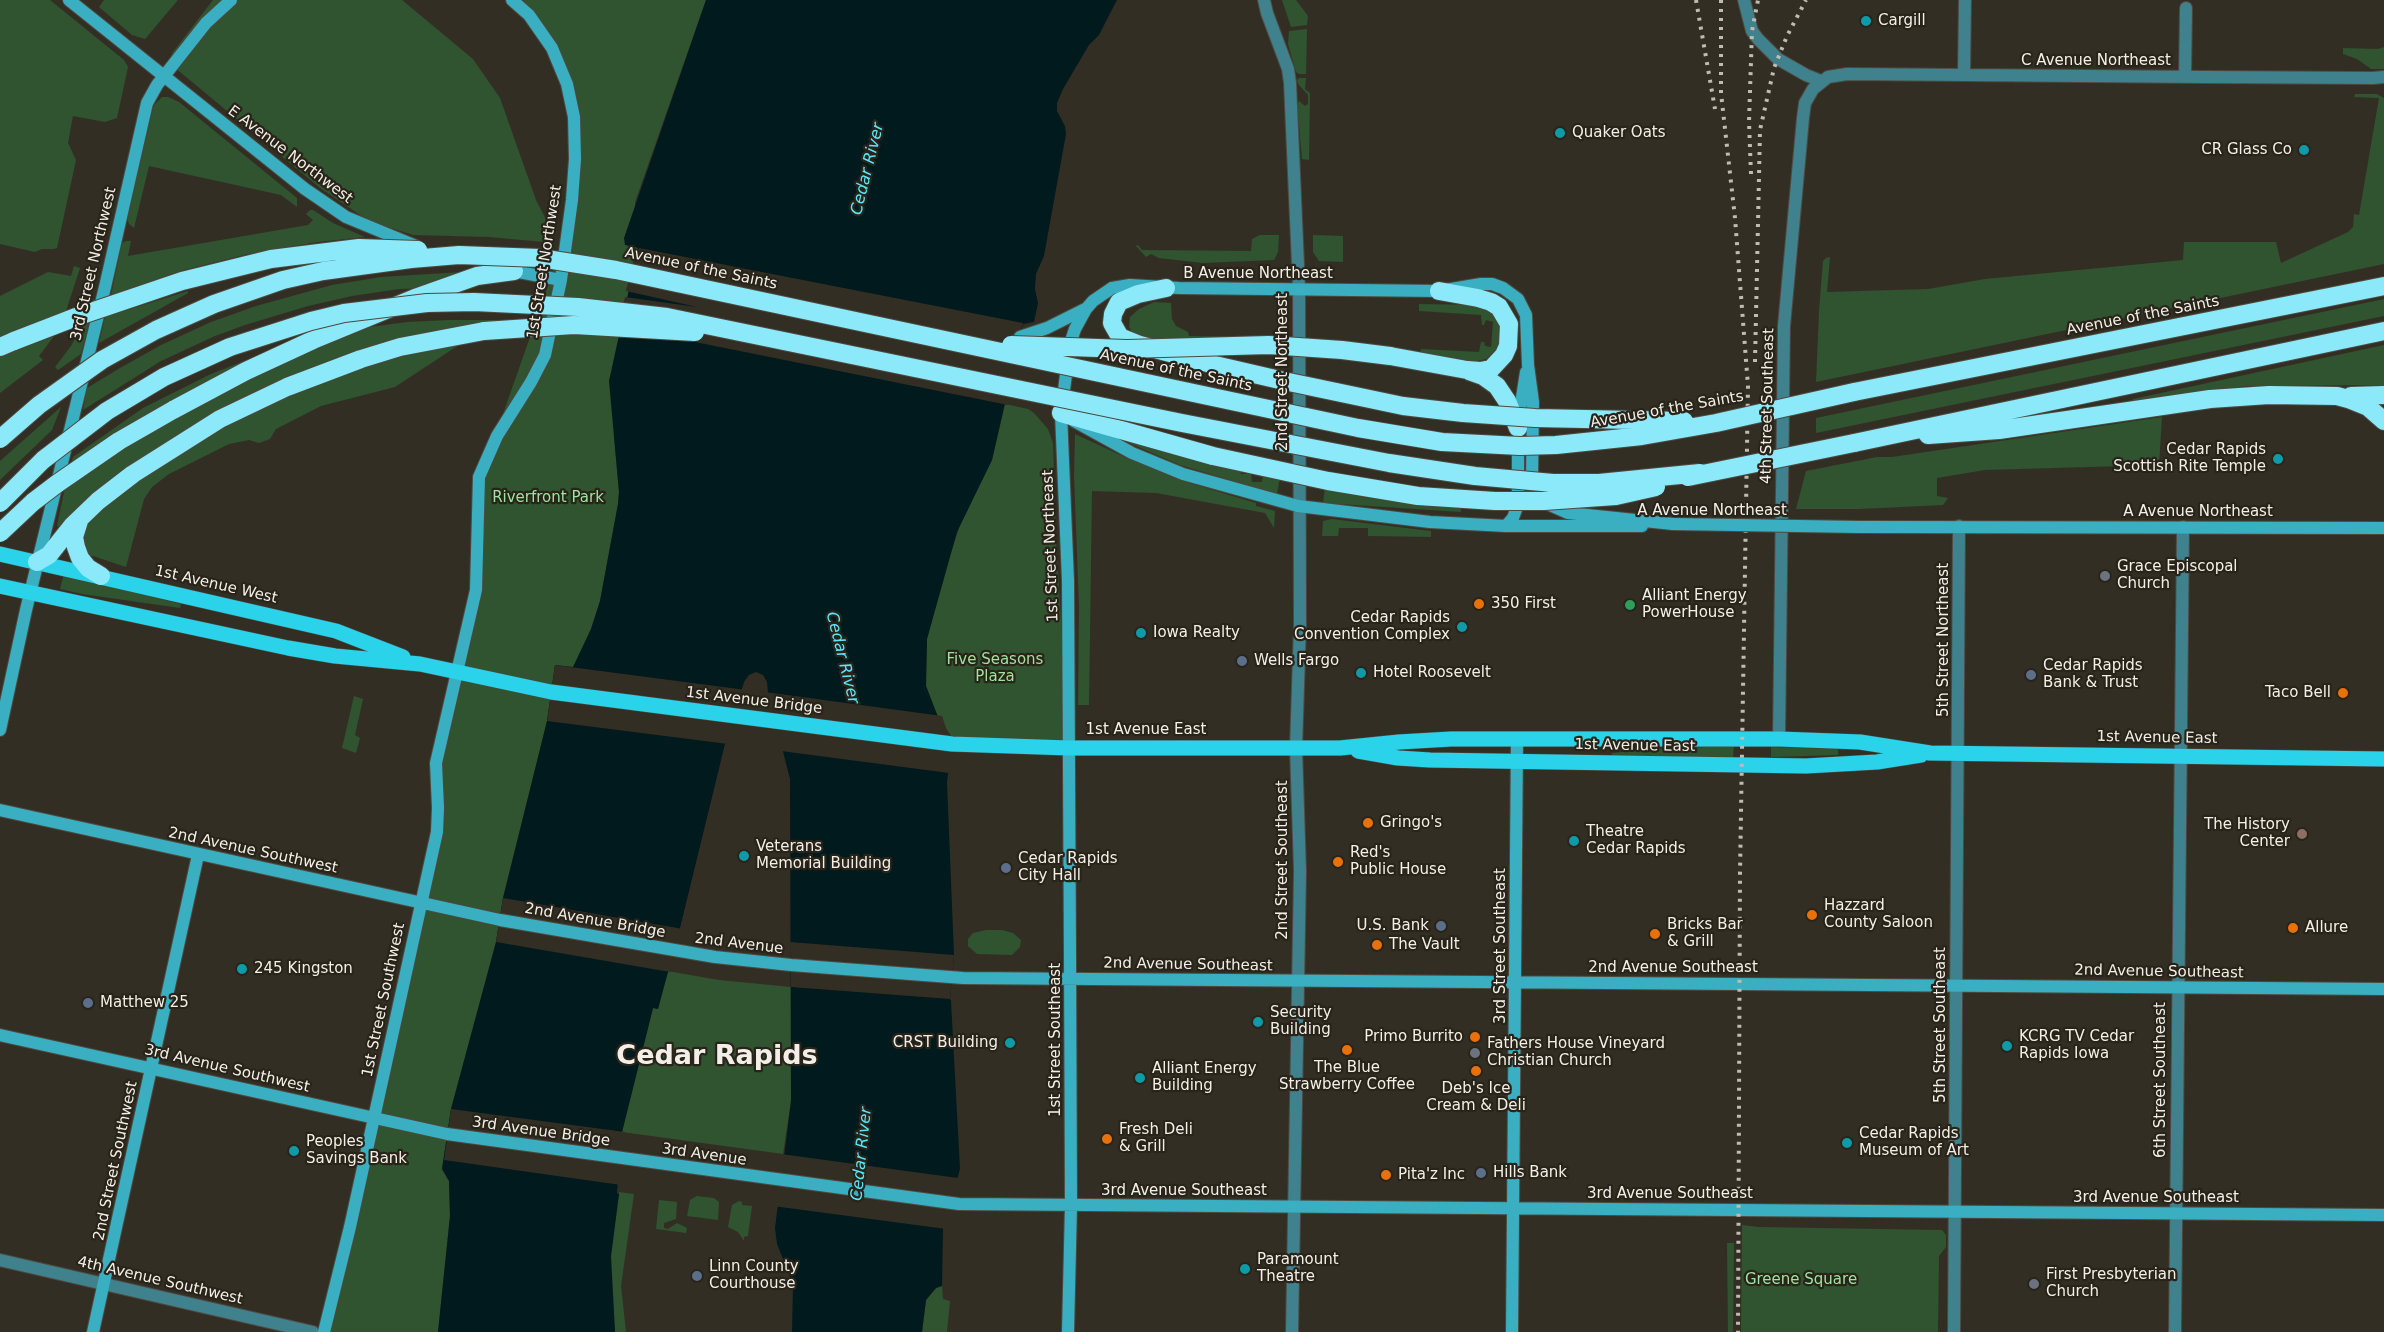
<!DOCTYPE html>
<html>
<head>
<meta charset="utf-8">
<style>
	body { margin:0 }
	canvas { display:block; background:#332e23 }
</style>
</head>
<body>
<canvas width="2384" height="1332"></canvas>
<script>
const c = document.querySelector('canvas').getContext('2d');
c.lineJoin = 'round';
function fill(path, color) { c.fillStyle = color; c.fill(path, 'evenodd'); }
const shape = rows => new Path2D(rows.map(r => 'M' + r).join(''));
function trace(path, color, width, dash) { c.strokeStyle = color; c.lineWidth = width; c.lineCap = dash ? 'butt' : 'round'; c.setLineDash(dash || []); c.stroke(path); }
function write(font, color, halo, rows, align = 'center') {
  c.font = font + ' "DejaVu Sans",sans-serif'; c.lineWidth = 4.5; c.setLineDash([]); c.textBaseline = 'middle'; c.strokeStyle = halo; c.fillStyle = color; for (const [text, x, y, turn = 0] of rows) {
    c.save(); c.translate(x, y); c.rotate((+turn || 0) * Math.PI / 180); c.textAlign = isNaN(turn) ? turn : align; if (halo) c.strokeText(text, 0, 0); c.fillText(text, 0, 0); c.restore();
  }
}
const green = shape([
	[0,0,50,0,124,60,128,67,117,118,105,122,73,116,68,143,76,160,57,248,54,249,42,249,35,252,0,244],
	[104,0,178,0,145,39,132,35,99,7],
	[213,0,402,0,473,59,500,98,536,200,547,221,544,242,489,237,413,235,375,223,360,215,320,188,174,67,171,56,173,52],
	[512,0,706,0,635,202,639,248,620,333,614,436,619,492,618,504,600,601,591,629,573,668,555,666,547,721,503,898,496,942,451,1109,442,1169,449,1181,450,1216,438,1332,324,1332,431,857,436,763,473,609,478,494,491,448,567,232,574,117,552,48],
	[1282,0,1296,0,1308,16,1307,25,1291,27],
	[1307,29,1306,74,1299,74,1296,72,1288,44,1289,31],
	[2384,47,2384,69,2371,69,2357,59,2343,54,2343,48,2378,49],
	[1299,78,1306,78,1305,89,1310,93,1309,160,1302,159,1297,104,1299,101,1305,106,1308,104,1308,95,1298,84,1297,80],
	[2355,94,2377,94,2384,98,2384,264,1816,382,1819,311,1823,261,1826,258,1830,257,1827,292,1928,289,1985,279,2183,260,2184,242,2276,242,2281,263,2348,232,2353,227,2354,214,2359,215,2379,98,2354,97],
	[162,97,168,97,179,102,297,198,297,207,281,195,149,166,134,228,129,224,127,219,152,112,154,105],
	[310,210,313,210,333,223,365,237,318,242,248,254,184,270,111,295,122,243,126,241,131,241,128,256,308,225,313,220,306,214],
	[1260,235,1279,235,1278,252,1274,260,1203,263,1159,258,1151,254,1146,257,1136,246,1138,245,1142,250,1251,251,1252,239],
	[1313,235,1343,236,1343,262,1319,261,1313,252],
	[74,266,80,268,66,311,0,337,0,296,48,272,71,276],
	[462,272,435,288,399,289,352,296,308,306,245,325,215,336,161,361,83,410,87,388,120,368,161,345,211,322,256,306,332,285,381,277],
	[188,291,188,293,99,343,105,317],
	[2384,299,2384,316,1816,433,1816,418],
	[1154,302,1171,303,1172,319,1176,326,1188,332,1189,336,1242,337,1160,341,1135,336,1129,327,1130,317,1139,309],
	[1419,304,1481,305,1493,313,1501,327,1500,342,1497,349,1486,359,1473,362,1421,353,1421,349,1479,352,1481,342,1484,342,1485,346,1491,347,1493,322,1486,320,1484,325,1482,325,1481,315,1419,311],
	[448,320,514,320,327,362,276,382,205,420,60,527,57,526,65,487,91,468,177,416,347,330,407,322],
	[89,323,81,354,58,370,55,367,71,346,82,326],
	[54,336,39,356,43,360,0,393,0,357],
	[468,339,395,387,321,406,276,429,270,439,259,443,249,440,229,444,169,474,152,487,144,499,126,567,84,553,81,542,84,525,114,497,205,436,266,404,371,362],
	[2384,345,2384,385,2246,386,2130,404,2133,399],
	[282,346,70,467,73,457,143,408,211,374],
	[1005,404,1028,409,1034,413,1048,429,1053,443,1056,539,1069,748,952,743,943,730,926,686,927,639,945,570,961,522,992,460],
	[61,407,52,430,0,480,0,461],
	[2162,417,2159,465,1985,470,1937,478,1937,496,1948,498,1943,505,1860,509,1796,509,1806,471,1877,457,1892,457],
	[1075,434,1129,459,1183,481,1256,503,1256,506,1275,511,1274,528,1265,513,1156,493,1092,491,1089,705,1078,705,1079,607,1074,475],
	[1132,439,1240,468,1241,474,1251,473,1252,482,1262,482,1263,473,1280,477,1277,494,1180,465,1129,443],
	[1325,487,1461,508,1461,512,1323,503],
	[1332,519,1431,531,1431,537,1368,536,1368,528,1339,528,1338,536,1322,536,1323,521],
	[64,574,181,604,180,608,82,594,60,589],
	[354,696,363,699,355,735,360,738,356,753,342,748],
	[1734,746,1733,757,1612,756,1612,753,1653,749],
	[1771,747,1838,749,1838,755,1771,757],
	[1002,930,1013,933,1021,940,1020,947,1012,955,977,954,968,946,968,939,973,933,986,930],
	[667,971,719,980,791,987,791,1101,783,1154,622,1132,653,1008,658,1009],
	[619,1192,634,1194,621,1286,626,1332,615,1332,611,1292,611,1256],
	[697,1196,714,1198,719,1202,718,1220,687,1216,690,1200],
	[659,1200,677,1202,676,1219,664,1223,664,1228,668,1229,677,1223,687,1228,686,1233,656,1229],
	[739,1201,742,1202,742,1205,752,1206,748,1236,744,1237,744,1241,738,1232,728,1227,732,1205],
	[1742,1225,1759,1227,1942,1230,1946,1235,1946,1247,1939,1256,1938,1332,1741,1332],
	[1727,1243,1734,1243,1733,1332,1728,1332],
	[942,1286,943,1299,950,1301,947,1332,922,1332,926,1300,936,1288]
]);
const water = shape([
	[706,0,1117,0,1099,35,1089,45,1063,89,1057,103,1057,111,1065,126,1066,134,1044,256,1036,274,1035,289,1038,303,1034,322,1023,324,992,460,957,532,927,639,926,686,943,730,952,743,947,782,954,955,950,999,951,1001,960,1169,943,1229,942,1286,936,1288,926,1300,922,1332,792,1332,793,1284,777,1244,775,1228,791,1101,790,779,768,693,767,682,763,675,756,672,749,675,744,682,725,744,680,928,658,1009,653,1008,622,1132,617,1193,619,1194,611,1256,615,1332,438,1332,450,1216,449,1181,442,1169,451,1109,496,942,503,898,547,721,555,665,573,667,591,629,600,601,618,504,619,492,609,381,638,248,625,245,624,238]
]);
const pier = shape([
	[639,248,1023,323,1020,335,1023,336,1008,405,690,341,617,333,625,297,697,307,626,291,634,257,637,257],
	[555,665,746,690,728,744,547,721],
	[765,692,942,716,946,728,953,739,949,773,781,751],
	[503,898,683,929,670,972,496,942],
	[790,942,954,955,950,999,791,987],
	[451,1109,625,1132,621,1185,444,1160],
	[781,1154,958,1178,956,1196,946,1229,773,1206]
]);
const street = shape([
	[1264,0,1267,13,1288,69,1290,83,1299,288,1300,625,1296,748,1300,871,1292,1332],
	[1744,0,1752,31,1758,39,1778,59,1806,75,1821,81],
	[1964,75,1965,0],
	[2185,77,2186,8],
	[1779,739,1784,326,1803,118,1805,103,1813,89,1828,77,1847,74,2204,77,2373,78,2384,77],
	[0,1260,313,1332],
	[1954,1332,1959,526],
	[2175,1332,2183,527]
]);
const secondary = shape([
	[69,0,305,189,346,217,416,246],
	[508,270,561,280],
	[1020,337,1047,328,1085,309],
	[1074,421,1132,453,1183,474,1298,506,1430,522,1506,526,1642,526],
	[1518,423,1526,372],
	[1506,526,1513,518,1518,504,1518,441],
	[1860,527,2384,528],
	[0,730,26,610,105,287,147,103,157,85,206,23,231,0],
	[0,810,500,920,715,957,791,965,963,978,2384,989],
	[0,1035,447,1134,959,1204,2384,1215],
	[93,1332,198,855],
	[324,1332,350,1227,437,832,438,808,436,763,476,590,479,477,497,436,531,382,545,355,561,280,572,200,575,159,574,117,567,84,552,48,529,15,512,0],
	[1068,1332,1071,1205,1070,956,1068,581,1061,413,1070,344,1075,329,1086,309,1093,301,1112,288,1130,285,1179,288,1439,291,1481,284,1492,284,1503,288,1518,299,1526,315,1528,365,1533,402,1532,480,1538,493,1550,505,1568,513,1673,524],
	[1512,1332,1517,740]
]);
const primary = shape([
	[0,554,336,631,403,657],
	[0,586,288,648,335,656,420,664,551,692,952,744,1069,748,1340,748,1399,742,1451,739,1779,739,1860,742,1930,753,2384,759],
	[1358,751,1398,758,1430,760,1806,766,1877,762,1921,755]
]);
const highway = shape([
	[1166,288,1138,294,1119,302,1113,314,1112,323,1120,337,1140,345,1215,365,1284,381],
	[0,347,14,341],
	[1390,356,1467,370,1480,371,1491,369,1504,355,1508,346,1509,324,1499,307,1491,302,1478,298,1439,291],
	[1469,371,1483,376,1497,386,1507,401,1518,428],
	[1854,392,2384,286],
	[2351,396,2384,395],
	[173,410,246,371,313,340,415,298,477,276,514,271],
	[1061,413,1213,456],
	[1928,435,1999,430,2210,399,2269,395,2337,396,2348,399,2368,407,2384,421],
	[1854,443,2384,331],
	[79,521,74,537,76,547,80,558,88,568,101,576],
	[37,562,49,555,72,526,98,501,133,474,220,419,287,387,361,359,400,347,484,331]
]);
const rail = shape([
	[1696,0,1715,109],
	[1721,0,1721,93,1735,218,1748,386,1740,874,1738,1332],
	[1751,174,1749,122,1752,31,1758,0],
	[1755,362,1760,130,1774,68,1787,36,1806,0]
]);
const secondaryBridge = shape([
	[1673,524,1860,527]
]);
const highwayBridge = shape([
	[484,331,574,325,695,332],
	[14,341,76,317,182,281,271,259,359,248,418,250],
	[1011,345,1127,349,1269,345,1342,350,1390,356],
	[1284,381,1403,406,1463,413,1535,418,1684,421],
	[0,439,39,405,102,360,156,330,214,304,283,280,323,271,411,259,459,255,540,258,616,270,1358,428,1442,442,1520,446,1556,445,1642,436,1716,423,1854,392],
	[1213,456,1328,481,1418,496,1495,501,1544,501,1616,496,1656,487],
	[1688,477,1854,443],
	[0,503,43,460,107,411,164,377,230,347,311,321,344,313,427,303,474,302,578,307,667,317,1182,423,1389,463,1475,476,1553,483,1599,483,1700,473],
	[0,533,33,502,58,483,119,441,173,410]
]);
const markers = [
	[1866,21,6,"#0f9aa8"],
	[1560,133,6,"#0f9aa8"],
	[2304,150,6,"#0f9aa8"],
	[2278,459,6,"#0f9aa8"],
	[2105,576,6,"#6b7280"],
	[1479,604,6,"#e8710a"],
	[1630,605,6,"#2e9e5b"],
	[1462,627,6,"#0f9aa8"],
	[1141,633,6,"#0f9aa8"],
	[1242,661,6,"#5c6f8a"],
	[1361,673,6,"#0f9aa8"],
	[2031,675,6,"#5c6f8a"],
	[2343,693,6,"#e8710a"],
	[1368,823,6,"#e8710a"],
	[2302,834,6,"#8d6e63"],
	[1574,841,6,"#0f9aa8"],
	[744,856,6,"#0f9aa8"],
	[1338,862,6,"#e8710a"],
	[1006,868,6,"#5c6f8a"],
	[1812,915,6,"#e8710a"],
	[1441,926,6,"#5c6f8a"],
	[2293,928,6,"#e8710a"],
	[1655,934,6,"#e8710a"],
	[1377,945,6,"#e8710a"],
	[242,969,6,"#0f9aa8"],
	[88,1003,6,"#5c6f8a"],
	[1258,1022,6,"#0f9aa8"],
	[1475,1037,6,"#e8710a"],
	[1010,1043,6,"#0f9aa8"],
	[2007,1046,6,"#0f9aa8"],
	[1347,1050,6,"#e8710a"],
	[1475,1053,6,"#6b7280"],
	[1476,1071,6,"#e8710a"],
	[1140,1078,6,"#0f9aa8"],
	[1107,1139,6,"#e8710a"],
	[1847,1143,6,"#0f9aa8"],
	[294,1151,6,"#0f9aa8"],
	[1481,1173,6,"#5c6f8a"],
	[1386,1175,6,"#e8710a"],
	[1245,1269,6,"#0f9aa8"],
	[697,1276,6,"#5c6f8a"],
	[2034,1284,6,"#6b7280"]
];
const poiNames = [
	["Cargill",1878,21],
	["Quaker Oats",1572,133],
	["CR Glass Co",2292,150,"right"],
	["Cedar Rapids",2266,450,"right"],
	["Scottish Rite Temple",2266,467,"right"],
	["Grace Episcopal",2117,567],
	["Church",2117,584],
	["Alliant Energy",1642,596],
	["PowerHouse",1642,613],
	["350 First",1491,604],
	["Cedar Rapids",1450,618,"right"],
	["Convention Complex",1450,635,"right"],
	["Iowa Realty",1153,633],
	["Wells Fargo",1254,661],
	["Cedar Rapids",2043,666],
	["Bank & Trust",2043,683],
	["Hotel Roosevelt",1373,673],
	["Taco Bell",2331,693,"right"],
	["Gringo's",1380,823],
	["The History",2290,825,"right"],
	["Center",2290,842,"right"],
	["Theatre",1586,832],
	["Cedar Rapids",1586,849],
	["Veterans",756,847],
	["Memorial Building",756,864],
	["Red's",1350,853],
	["Public House",1350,870],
	["Cedar Rapids",1018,859],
	["City Hall",1018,876],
	["Hazzard",1824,906],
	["County Saloon",1824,923],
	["Bricks Bar",1667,925],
	["& Grill",1667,942],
	["U.S. Bank",1429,926,"right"],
	["Allure",2305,928],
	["The Vault",1389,945],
	["245 Kingston",254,969],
	["Matthew 25",100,1003],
	["Security",1270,1013],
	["Building",1270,1030],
	["Primo Burrito",1463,1037,"right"],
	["KCRG TV Cedar",2019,1037],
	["Rapids Iowa",2019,1054],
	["CRST Building",998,1043,"right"],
	["Fathers House Vineyard",1487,1044],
	["Christian Church",1487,1061],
	["The Blue",1347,1068,"center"],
	["Strawberry Coffee",1347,1085,"center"],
	["Alliant Energy",1152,1069],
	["Building",1152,1086],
	["Deb's Ice",1476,1089,"center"],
	["Cream & Deli",1476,1106,"center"],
	["Fresh Deli",1119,1130],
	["& Grill",1119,1147],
	["Cedar Rapids",1859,1134],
	["Museum of Art",1859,1151],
	["Peoples",306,1142],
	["Savings Bank",306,1159],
	["Hills Bank",1493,1173],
	["Pita'z Inc",1398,1175],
	["Paramount",1257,1260],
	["Theatre",1257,1277],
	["Linn County",709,1267],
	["Courthouse",709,1284],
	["First Presbyterian",2046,1275],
	["Church",2046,1292]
];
const streetNames = [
	["C Avenue Northeast",2096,61],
	["E Avenue Northwest",290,155,37],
	["1st Street Northwest",545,262,-81],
	["3rd Street Northwest",94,264,-77],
	["Avenue of the Saints",701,269,12],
	["B Avenue Northeast",1258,274],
	["Avenue of the Saints",2143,316,-11],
	["Avenue of the Saints",1176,371,12],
	["2nd Street Northeast",1283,372,-90],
	["4th Street Southeast",1768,406,-89],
	["Avenue of the Saints",1667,410,-10],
	["A Avenue Northeast",1712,511],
	["A Avenue Northeast",2198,512],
	["1st Street Northeast",1051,546,-92],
	["1st Avenue West",216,585,13],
	["5th Street Northeast",1944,640,-90],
	["1st Avenue Bridge",754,701,7],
	["1st Avenue East",1146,730],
	["1st Avenue East",2157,738,1],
	["1st Avenue East",1635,746,1],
	["2nd Avenue Southwest",253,851,12],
	["2nd Street Southeast",1283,860,-90],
	["2nd Avenue Bridge",595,921,10],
	["2nd Avenue",739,944,7],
	["3rd Street Southeast",1501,946,-90],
	["2nd Avenue Southeast",1188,965,1],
	["2nd Avenue Southeast",1673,968],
	["2nd Avenue Southeast",2159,972,1],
	["1st Street Southwest",384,1000,-78],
	["5th Street Southeast",1941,1025,-90],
	["1st Street Southeast",1056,1040,-90],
	["3rd Avenue Southwest",227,1069,13],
	["6th Street Southeast",2161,1080,-90],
	["3rd Avenue Bridge",541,1132,8],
	["3rd Avenue",704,1155,8],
	["2nd Street Southwest",116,1161,-78],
	["3rd Avenue Southeast",1184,1191],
	["3rd Avenue Southeast",1670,1194],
	["3rd Avenue Southeast",2156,1198],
	["4th Avenue Southwest",160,1281,13]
];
const parkNames = [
	["Riverfront Park",548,498],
	["Five Seasons",995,660],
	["Plaza",995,677],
	["Greene Square",1801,1280]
];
const waterNames = [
	["Cedar River",868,169,-76],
	["Cedar River",842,658,76],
	["Cedar River",862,1154,-84]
];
const townNames = [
	["Cedar Rapids",717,1057]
];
fill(green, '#305330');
fill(water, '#001a1e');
fill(pier, '#332e23');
trace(street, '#4e493f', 14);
trace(secondary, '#4e493f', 14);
trace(primary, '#4e493f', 16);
trace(highway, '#4e493f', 20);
trace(street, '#3f818c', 12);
trace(secondary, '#3aafc1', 12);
trace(primary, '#2ad2ea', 15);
trace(highway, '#8be9f9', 18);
trace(rail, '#c0bcb4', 4, [3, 6]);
trace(secondaryBridge, '#4e493f', 14, []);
trace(highwayBridge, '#4e493f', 20, []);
trace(secondaryBridge, '#3aafc1', 12);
trace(highwayBridge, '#8be9f9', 18);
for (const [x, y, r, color] of markers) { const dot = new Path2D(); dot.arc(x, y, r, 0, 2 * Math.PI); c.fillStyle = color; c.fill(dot); trace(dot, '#29241a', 2); }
write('15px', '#f3efe8', '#29241a', poiNames, 'left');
write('15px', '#f3efe8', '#29241a', streetNames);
write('15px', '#9de59c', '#29241a', parkNames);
write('italic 16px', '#59e7fd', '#29241a', waterNames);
write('bold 27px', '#f3efe8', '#29241a', townNames);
</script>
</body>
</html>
